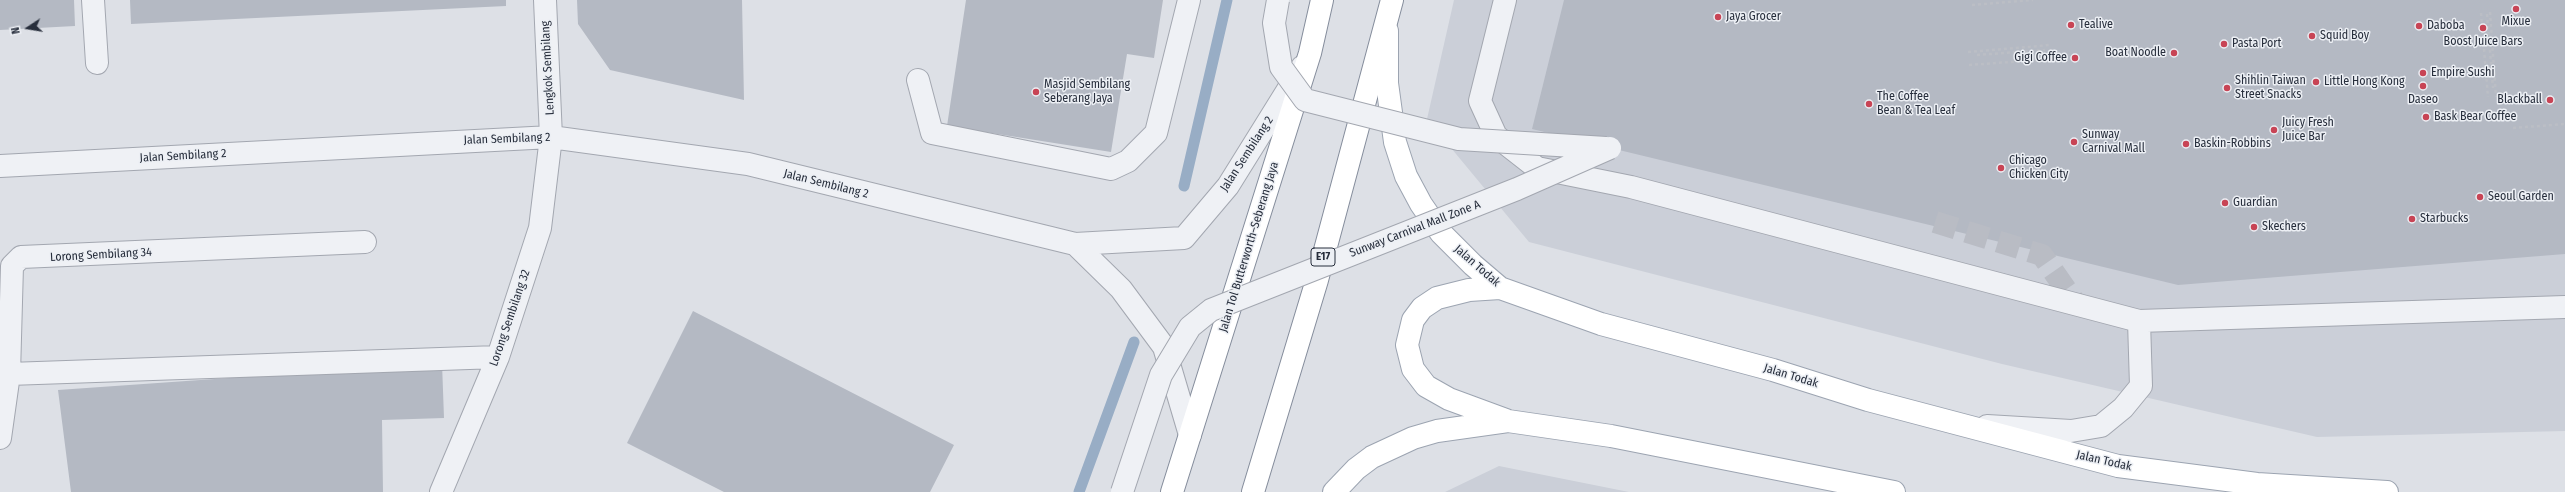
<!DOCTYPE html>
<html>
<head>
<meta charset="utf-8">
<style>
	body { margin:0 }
	#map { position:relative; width:2565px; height:492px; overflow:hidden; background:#dde0e6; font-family:"Fira Sans Condensed",sans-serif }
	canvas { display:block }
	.north { position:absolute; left:8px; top:8px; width:40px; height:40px; -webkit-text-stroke:3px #eceff4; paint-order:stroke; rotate:258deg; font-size:11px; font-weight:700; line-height:16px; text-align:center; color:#272e3c }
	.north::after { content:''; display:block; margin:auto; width:14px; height:18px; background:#272e3c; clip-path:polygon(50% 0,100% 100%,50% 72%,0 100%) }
</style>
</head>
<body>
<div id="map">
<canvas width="2565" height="492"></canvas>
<div class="north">N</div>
</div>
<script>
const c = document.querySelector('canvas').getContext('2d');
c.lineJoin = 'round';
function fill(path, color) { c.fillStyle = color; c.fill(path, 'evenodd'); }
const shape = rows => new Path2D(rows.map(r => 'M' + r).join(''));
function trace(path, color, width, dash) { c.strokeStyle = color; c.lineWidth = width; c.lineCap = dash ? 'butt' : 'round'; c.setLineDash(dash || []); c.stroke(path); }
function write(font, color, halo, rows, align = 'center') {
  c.font = font + ' "Fira Sans Condensed",sans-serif'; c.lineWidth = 3; c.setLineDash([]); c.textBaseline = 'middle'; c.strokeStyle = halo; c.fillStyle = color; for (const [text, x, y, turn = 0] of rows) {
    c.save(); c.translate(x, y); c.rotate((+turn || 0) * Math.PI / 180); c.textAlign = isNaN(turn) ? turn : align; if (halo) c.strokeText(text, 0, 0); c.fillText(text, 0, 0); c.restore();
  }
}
const built = shape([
	[1454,0,2565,0,2565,431,2317,437,2002,364,1529,242,1427,119],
	[1499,466,1629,492,1445,492]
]);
const stream = shape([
	[1184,186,1227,0],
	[1079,492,1134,342]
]);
const building = shape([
	[0,0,74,0,75,26,0,30],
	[130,0,506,0,506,6,131,24],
	[577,0,742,0,744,100,610,70,578,24],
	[966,0,1163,0,1154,58,1127,54,1111,152,947,126],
	[1564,0,2565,0,2565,254,2178,285,1532,129],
	[693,311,954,445,930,492,724,492,627,443],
	[442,363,444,418,382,420,383,492,71,492,58,390]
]);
const minorTunnel = shape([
	[1935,222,2042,255,2076,304]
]);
const path = shape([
	[1972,5,2033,0],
	[2490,12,2496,97],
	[2481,13,2488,97],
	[2487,14,2493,88],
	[1968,52,2050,45],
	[1977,55,2045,50],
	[1969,65,2051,59],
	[2513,128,2565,124]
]);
const minor = shape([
	[93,0,97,63],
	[1505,0,1480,101,1496,136,1537,168,1631,187,2139,321,2565,307],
	[918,80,932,133,1111,169,1128,161,1156,133,1189,0],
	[0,166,551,137,748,164,1075,244,1184,238,1228,186,1302,67],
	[1075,244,1121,289,1164,347,1190,435],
	[9,374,498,357],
	[1987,426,2071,431,2101,426,2123,408,2141,386,2139,321],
	[0,438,9,374,12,266,21,257,365,242],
	[441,492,498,357,540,228,551,137,545,0]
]);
const major = shape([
	[1387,31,1387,83,1395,142,1406,176,1421,204,1441,233,1473,265,1500,288,1601,324,1773,370,1868,400,2118,466,2257,484,2387,492],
	[1500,288,1469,290,1437,298,1422,308,1413,320,1407,345,1413,369,1426,386,1449,399,1506,420],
	[1334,492,1356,469,1372,457,1413,438,1437,431,1508,421,1611,436,1894,492]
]);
const highway = shape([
	[1172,492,1310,53,1322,0],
	[1253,492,1317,280,1392,0]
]);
const minorBridge = shape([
	[1278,0,1274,23,1281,67,1305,100,1459,139,1606,148],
	[1122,492,1161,375,1190,327,1211,310,1517,189,1610,148]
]);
const markers = [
	[2516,9,4,"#c84455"],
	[1718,17,4,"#c84455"],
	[2071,25,4,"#c84455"],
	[2419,26,4,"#c84455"],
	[2483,28,4,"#c84455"],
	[2312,36,4,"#c84455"],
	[2224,44,4,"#c84455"],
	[2174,53,4,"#c84455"],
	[2075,58,4,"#c84455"],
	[2423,73,4,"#c84455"],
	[2316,82,4,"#c84455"],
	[2423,86,4,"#c84455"],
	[2227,88,4,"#c84455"],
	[1036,92,4,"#c84455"],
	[2550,100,4,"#c84455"],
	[1869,104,4,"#c84455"],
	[2426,117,4,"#c84455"],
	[2274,130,4,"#c84455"],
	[2074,142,4,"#c84455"],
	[2186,144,4,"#c84455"],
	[2001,168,4,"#c84455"],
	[2480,197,4,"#c84455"],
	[2225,203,4,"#c84455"],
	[2412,219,4,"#c84455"],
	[2254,227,4,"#c84455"]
];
const shields = [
	[1323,257,24]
];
const shieldNames = [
	["E17",1323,257]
];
const poiNames = [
	["Jaya Grocer",1726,17],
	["Mixue",2516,22,"center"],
	["Tealive",2079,25],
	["Daboba",2427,26],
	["Squid Boy",2320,36],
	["Boost Juice Bars",2483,42,"center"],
	["Pasta Port",2232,44],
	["Boat Noodle",2166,53,"right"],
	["Gigi Coffee",2067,58,"right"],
	["Empire Sushi",2431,73],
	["Shihlin Taiwan",2235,81],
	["Street Snacks",2235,95],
	["Little Hong Kong",2324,82],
	["Masjid Sembilang",1044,85],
	["Seberang Jaya",1044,99],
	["The Coffee",1877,97],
	["Bean & Tea Leaf",1877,111],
	["Daseo",2423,100,"center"],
	["Blackball",2542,100,"right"],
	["Bask Bear Coffee",2434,117],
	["Juicy Fresh",2282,123],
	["Juice Bar",2282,137],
	["Sunway",2082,135],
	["Carnival Mall",2082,149],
	["Baskin-Robbins",2194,144],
	["Chicago",2009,161],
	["Chicken City",2009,175],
	["Seoul Garden",2488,197],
	["Guardian",2233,203],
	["Starbucks",2420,219],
	["Skechers",2262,227]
];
const streetNames = [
	["Lengkok Sembilang",548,68,-93],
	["Jalan Sembilang 2",507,139,-2],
	["Jalan Sembilang 2",1247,154,-57],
	["Jalan Sembilang 2",183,156,-3],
	["Jalan Sembilang 2",826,184,14],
	["Sunway Carnival Mall Zone A",1415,229,-21],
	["Jalan Tol Butterworth–Seberang Jaya",1249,247,-73],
	["Lorong Sembilang 34",101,255,-3],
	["Jalan Todak",1477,266,41],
	["Lorong Sembilang 32",510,318,-71],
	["Jalan Todak",1791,376,17],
	["Jalan Todak",2104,461,13]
];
fill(built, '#cbcfd8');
trace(stream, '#98adc5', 11);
fill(building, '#b4b9c3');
trace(minorTunnel, '#b9bcc4', 22, [22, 11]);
trace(minor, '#a3a7b0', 24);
trace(major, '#9ca4b1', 24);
trace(highway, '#858d9c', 24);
trace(path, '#bbbec5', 2.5, [3, 3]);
trace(minor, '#eff1f5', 22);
trace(major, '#fff', 22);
trace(highway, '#fff', 22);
trace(minorBridge, '#a3a7b0', 24, []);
trace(minorBridge, '#eff1f5', 22);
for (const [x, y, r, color] of markers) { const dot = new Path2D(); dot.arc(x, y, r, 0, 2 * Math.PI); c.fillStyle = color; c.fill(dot); trace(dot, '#eceff4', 1.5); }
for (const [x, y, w] of shields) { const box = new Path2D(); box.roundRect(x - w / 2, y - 9, w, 18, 3); c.fillStyle = '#eceff4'; c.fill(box); trace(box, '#272e3c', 1); }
write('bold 11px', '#272e3c', null, shieldNames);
write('12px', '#272e3c', '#eceff4', poiNames, 'left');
write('12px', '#272e3c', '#eceff4', streetNames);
</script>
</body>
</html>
